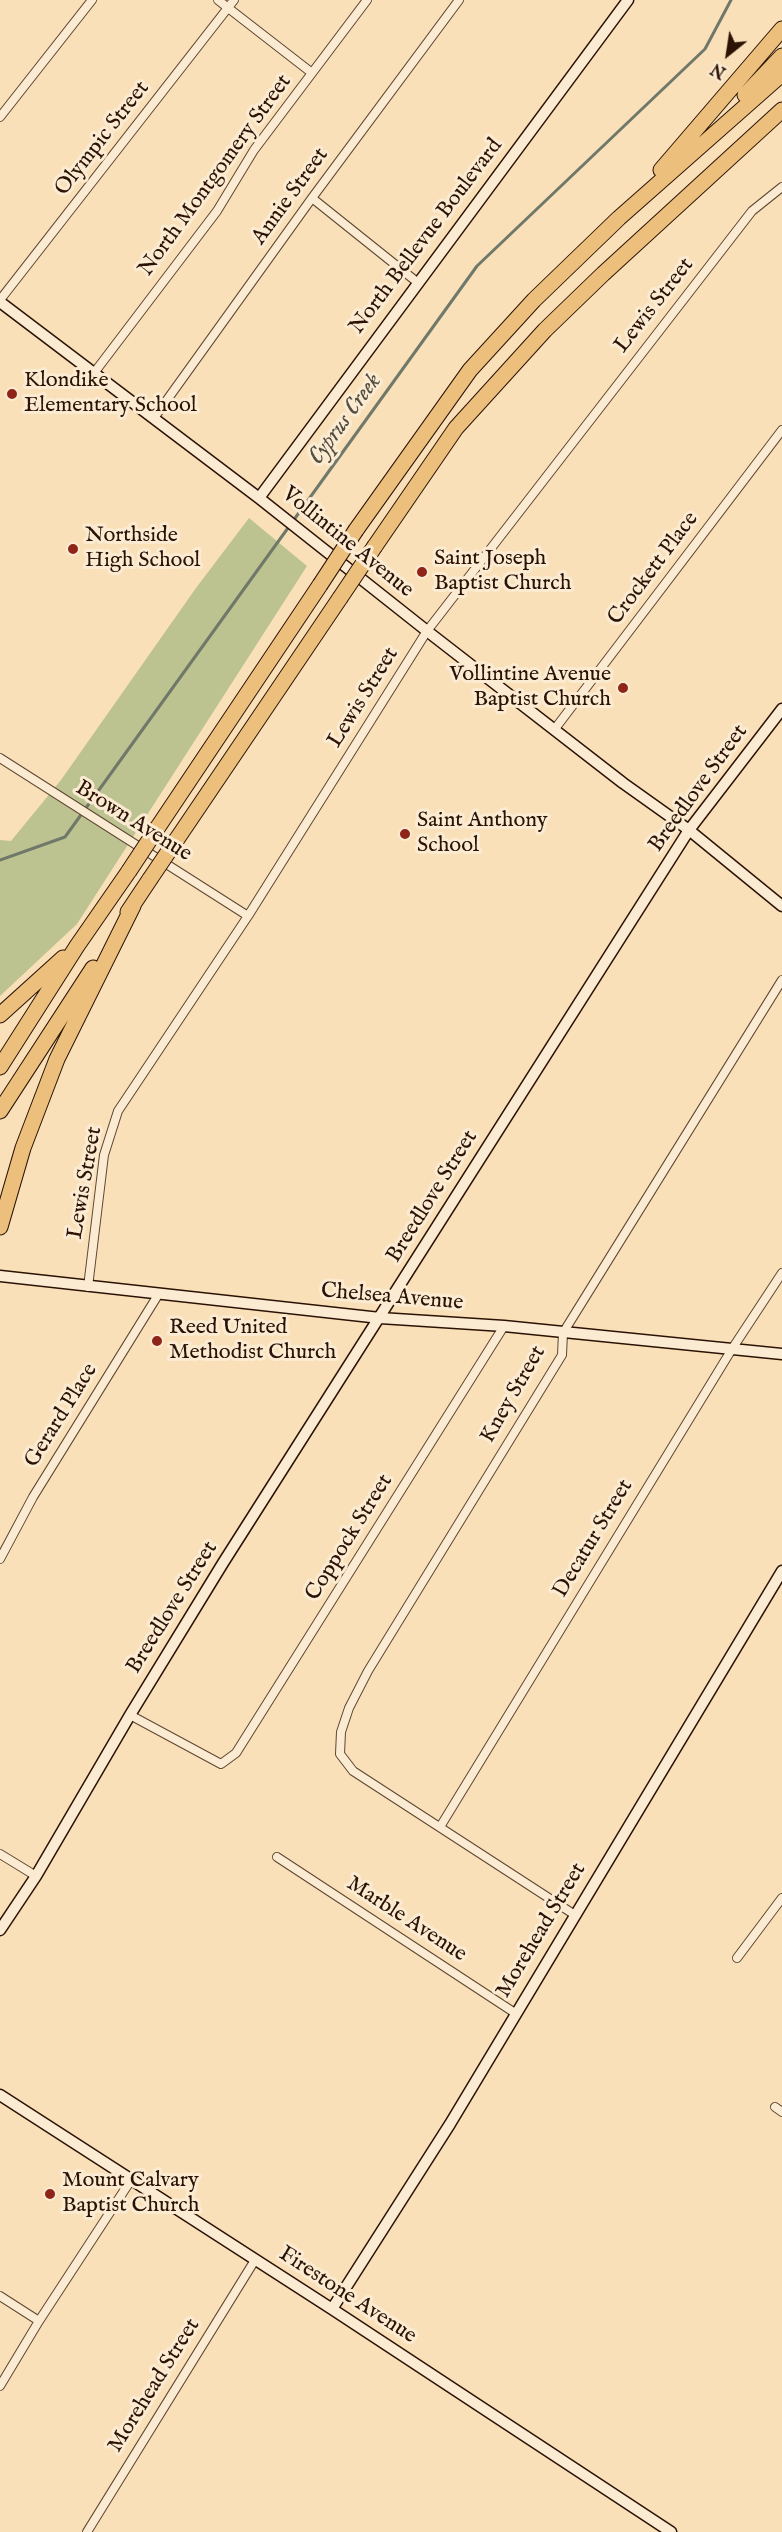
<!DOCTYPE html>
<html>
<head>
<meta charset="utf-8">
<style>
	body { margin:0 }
	#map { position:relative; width:782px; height:2532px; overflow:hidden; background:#f9e0b9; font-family:"IM FELL English",serif }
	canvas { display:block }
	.north { position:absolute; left:698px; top:24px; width:60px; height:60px; -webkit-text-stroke:4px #fbebd2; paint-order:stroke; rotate:210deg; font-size:16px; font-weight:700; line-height:24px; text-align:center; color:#2b1204 }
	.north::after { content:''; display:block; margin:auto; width:21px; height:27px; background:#2b1204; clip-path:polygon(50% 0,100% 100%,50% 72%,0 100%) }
</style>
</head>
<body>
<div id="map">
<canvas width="782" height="2532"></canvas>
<div class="north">N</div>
</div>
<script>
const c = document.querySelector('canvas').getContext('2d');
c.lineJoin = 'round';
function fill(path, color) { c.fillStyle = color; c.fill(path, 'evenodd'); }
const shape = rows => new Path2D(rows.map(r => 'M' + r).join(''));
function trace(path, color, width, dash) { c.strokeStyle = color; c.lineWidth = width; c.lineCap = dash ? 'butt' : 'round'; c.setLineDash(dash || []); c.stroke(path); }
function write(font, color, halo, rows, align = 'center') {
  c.font = font + ' "IM FELL English",serif'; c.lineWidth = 6; c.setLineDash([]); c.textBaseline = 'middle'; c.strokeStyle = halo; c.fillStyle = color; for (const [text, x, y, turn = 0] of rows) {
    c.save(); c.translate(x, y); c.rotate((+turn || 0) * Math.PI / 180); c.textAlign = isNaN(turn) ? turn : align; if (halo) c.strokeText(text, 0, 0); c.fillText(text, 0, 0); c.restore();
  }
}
const green = shape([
	[249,518,307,566,77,924,0,996,0,840,11,841,61,780,196,588]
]);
const stream = shape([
	[0,860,65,837,477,266,705,49,731,0]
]);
const street = shape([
	[218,0,312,73],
	[0,117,92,0],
	[312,198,417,282],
	[0,300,234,0],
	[94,373,217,211,254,150,367,0],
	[154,418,312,198,459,0],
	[554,730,782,430],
	[0,758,248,916],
	[88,1287,104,1155,118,1111,248,916,427,631,752,211,782,187],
	[0,1559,33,1497,158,1295],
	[130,1715,221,1764,236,1753,504,1326],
	[440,1827,732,1349,782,1273],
	[0,1854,36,1876],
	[277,1857,515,2013],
	[575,1915,353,1771,340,1754,341,1732,349,1708,368,1671,562,1355,563,1333,782,980],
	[737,1958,782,1898],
	[775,2107,782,2112],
	[0,2296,39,2321],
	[0,2386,39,2321,131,2180],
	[87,2532,255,2260]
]);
const secondary = shape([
	[0,302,259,498,427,631,623,783,689,830,782,906],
	[259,498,628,0],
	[0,1276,380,1318,504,1326,782,1354],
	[0,1930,36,1876,130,1715,223,1563,689,830,782,709],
	[0,2095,332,2309,671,2532],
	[332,2309,450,2124,782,1571]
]);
const highway = shape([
	[745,95,782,56],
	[661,170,782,29],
	[356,530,470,370,534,300,619,218,782,74],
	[375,546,456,428,545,330,603,274,782,110],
	[158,827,320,585],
	[177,839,340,598],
	[128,912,150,879],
	[0,1015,63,958],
	[0,1067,77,946,129,871],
	[0,1111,93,968],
	[0,1227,23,1148,57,1059,133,906]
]);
const highwayBridge = shape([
	[320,585,356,530],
	[340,598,375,546],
	[129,871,158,827],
	[150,879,177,839]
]);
const markers = [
	[12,394,6,"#8f2418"],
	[73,549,6,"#8f2418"],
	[422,572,6,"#8f2418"],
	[623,688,6,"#8f2418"],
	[405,834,6,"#8f2418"],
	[157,1341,6,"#8f2418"],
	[50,2194,6,"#8f2418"]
];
const streetNames = [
	["Olympic Street",103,139,-52],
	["North Montgomery Street",216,176,-54],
	["Annie Street",291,197,-54],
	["North Bellevue Boulevard",427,237,-53],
	["Lewis Street",655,306,-52],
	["Vollintine Avenue",347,543,39],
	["Crockett Place",654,569,-53],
	["Lewis Street",364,698,-58],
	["Breedlove Street",699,789,-54],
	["Brown Avenue",133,822,32],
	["Lewis Street",86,1183,-80],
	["Breedlove Street",433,1197,-58],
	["Chelsea Avenue",392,1298,5],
	["Kney Street",514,1395,-60],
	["Gerard Place",62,1416,-58],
	["Coppock Street",350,1538,-58],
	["Decatur Street",594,1539,-59],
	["Breedlove Street",173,1608,-58],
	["Marble Avenue",406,1920,33],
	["Morehead Street",542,1931,-59],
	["Firestone Avenue",347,2296,33],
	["Morehead Street",155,2386,-58]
];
const poiNames = [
	["Klondike",24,381],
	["Elementary School",24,406],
	["Northside",85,536],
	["High School",85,561],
	["Saint Joseph",434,559],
	["Baptist Church",434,584],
	["Vollintine Avenue",611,675,"right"],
	["Baptist Church",611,700,"right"],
	["Saint Anthony",417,821],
	["School",417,846],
	["Reed United",169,1328],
	["Methodist Church",169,1353],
	["Mount Calvary",62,2181],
	["Baptist Church",62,2206]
];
const waterNames = [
	["Cyprus Creek",346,420,-54]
];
fill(green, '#bcc290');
trace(stream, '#707969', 3);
trace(street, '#5e4631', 10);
trace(secondary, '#2b1204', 13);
trace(highway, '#2b1204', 17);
trace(street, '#fbebd2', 8);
trace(secondary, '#fbebd2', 10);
trace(highway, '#ecc07c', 15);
trace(highwayBridge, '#2b1204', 17, []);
trace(highwayBridge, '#ecc07c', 15);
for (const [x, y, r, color] of markers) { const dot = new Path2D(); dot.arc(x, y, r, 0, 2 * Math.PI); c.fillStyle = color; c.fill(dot); trace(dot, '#fbebd2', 2); }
write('22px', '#2b1204', '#fbebd2', streetNames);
write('22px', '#2b1204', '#fbebd2', poiNames, 'left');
write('italic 24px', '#534e3f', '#fbebd2', waterNames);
</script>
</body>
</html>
